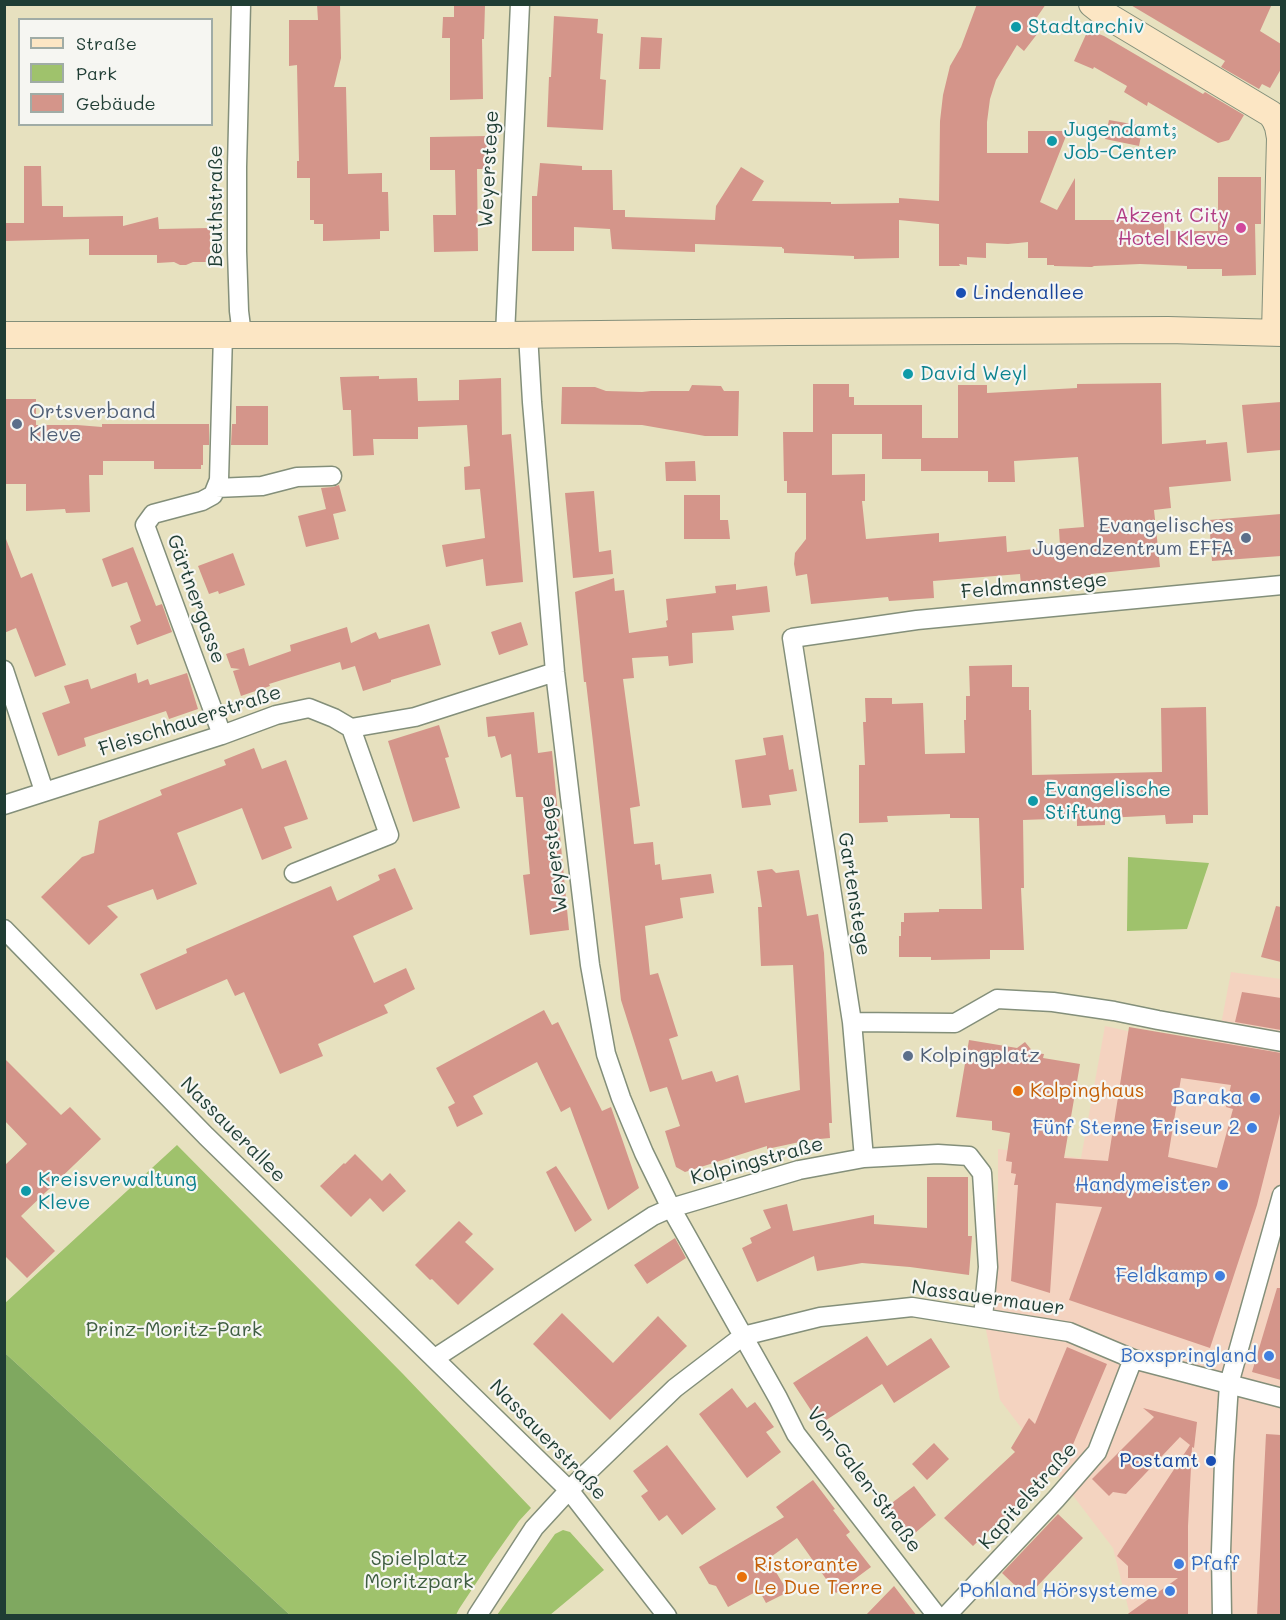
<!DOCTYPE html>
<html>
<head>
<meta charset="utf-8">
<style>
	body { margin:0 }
	#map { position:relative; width:1286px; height:1620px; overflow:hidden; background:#e7e1bf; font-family:Mali,sans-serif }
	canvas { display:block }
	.frame { position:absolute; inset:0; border:6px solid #1f3d34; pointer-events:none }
	.legend { position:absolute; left:18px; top:18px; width:195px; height:108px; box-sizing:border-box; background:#f6f6f2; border:2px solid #a0aca6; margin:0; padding:8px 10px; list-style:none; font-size:18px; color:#1f3d34 }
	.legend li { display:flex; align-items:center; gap:12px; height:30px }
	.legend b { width:30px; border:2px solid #a0aca6 }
</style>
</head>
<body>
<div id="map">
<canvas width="1286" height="1620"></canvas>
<div class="frame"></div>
<ul class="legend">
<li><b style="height:8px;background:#fce6c4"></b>Straße</li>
<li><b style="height:16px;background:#9fc26c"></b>Park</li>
<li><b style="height:16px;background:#d4958a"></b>Gebäude</li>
</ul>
</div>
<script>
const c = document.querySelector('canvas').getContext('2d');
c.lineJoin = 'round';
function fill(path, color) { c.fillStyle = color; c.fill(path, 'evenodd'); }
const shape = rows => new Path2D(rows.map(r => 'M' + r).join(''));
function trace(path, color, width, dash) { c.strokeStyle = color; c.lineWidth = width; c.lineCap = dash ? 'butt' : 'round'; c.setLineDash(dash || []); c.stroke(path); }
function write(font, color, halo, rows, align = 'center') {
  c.font = font + ' Mali,sans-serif'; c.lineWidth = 4.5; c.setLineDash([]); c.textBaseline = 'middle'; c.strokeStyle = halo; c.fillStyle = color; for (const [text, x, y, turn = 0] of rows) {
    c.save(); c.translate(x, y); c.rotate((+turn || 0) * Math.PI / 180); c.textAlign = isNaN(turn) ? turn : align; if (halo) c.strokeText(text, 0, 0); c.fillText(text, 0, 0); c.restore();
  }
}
const built = shape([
	[1231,972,1281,979,1281,1615,1130,1615,1113,1548,1000,1400,985,1325,998,1189,998,1149,1081,1158,1105,1026,1216,1051]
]);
const green = shape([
	[1128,857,1209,863,1187,929,1127,931],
	[177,1145,403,1374,531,1508,519,1521,490,1562,459,1609,456,1615,290,1615,5,1353,4,1304],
	[563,1530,570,1532,604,1570,550,1615,497,1615,555,1534]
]);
const forest = shape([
	[4,1353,5,1353,290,1615,5,1615]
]);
const building = shape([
	[317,4,340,4,341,58,334,87,346,87,348,174,382,173,382,192,388,192,389,231,380,231,380,239,323,241,323,224,314,224,314,220,310,220,310,178,297,178,297,161,299,161,297,65,289,66,289,20,318,20],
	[454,4,485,5,484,39,482,39,483,99,450,100,450,38,442,38,443,17,454,17],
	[977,4,1046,4,1033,23,1041,29,1024,51,1017,45,996,80,990,99,987,122,987,153,1028,153,1028,131,1068,131,1040,202,1057,210,1075,178,1075,220,1122,220,1122,218,1164,219,1164,231,1218,231,1218,177,1261,177,1261,224,1255,224,1256,275,1222,276,1222,269,1187,269,1187,266,1140,264,1094,266,1092,267,1054,266,1054,265,1047,265,1047,258,1028,258,1028,242,1008,244,986,243,986,258,967,257,967,265,959,264,960,266,939,266,939,224,899,220,899,258,854,259,854,256,784,253,784,249,782,248,782,247,695,244,695,252,612,249,610,229,574,227,574,251,532,251,532,196,537,196,540,163,582,166,582,170,612,170,613,210,625,210,625,217,715,220,716,206,741,167,764,181,752,201,831,202,831,204,899,203,899,198,939,201,940,121,943,95,950,66,961,47],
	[1129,4,1272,4,1260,31,1281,44,1281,69,1270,88,1262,84,1259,89,1221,67,1225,61],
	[554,16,598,19,597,33,603,34,600,79,606,80,603,130,547,127,549,77,551,77],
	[1088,30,1104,36,1203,94,1205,92,1244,115,1229,140,1218,143,1148,102,1147,106,1124,92,1127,86,1094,67,1093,69,1074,61],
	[641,37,662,38,660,69,639,69],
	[1109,120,1143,126,1139,146,1105,139],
	[487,136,487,169,477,169,478,251,434,252,433,215,456,215,455,170,430,170,430,137],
	[24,166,41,166,42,206,63,206,63,217,123,216,123,226,158,217,159,229,210,228,210,262,193,262,186,265,180,265,174,262,157,263,157,255,89,255,89,239,4,241,4,223,24,223],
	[379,376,379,379,417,378,418,401,459,400,459,380,501,378,502,435,511,434,523,582,486,586,483,559,446,567,442,545,485,538,480,489,465,490,464,467,470,466,467,425,418,427,418,439,373,439,374,455,353,456,351,410,343,410,340,377],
	[1161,383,1162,444,1206,440,1206,444,1227,442,1231,481,1169,487,1171,508,1154,510,1160,567,1091,574,1091,578,1021,585,1020,574,933,581,934,598,889,601,888,597,811,604,807,574,796,576,794,564,795,553,806,539,806,493,787,493,787,481,784,481,783,432,813,432,813,384,849,384,849,397,854,397,854,405,922,405,922,438,958,438,958,385,987,385,987,393,1077,388,1077,384],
	[832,434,882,434,882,459,921,459,921,471,988,471,988,482,1015,482,1014,461,1078,457,1084,527,1059,529,1060,546,1007,552,1006,536,939,542,939,533,866,539,862,501,865,501,865,474,832,475],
	[692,385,721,386,724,391,739,391,738,436,705,436,642,425,561,424,562,387,595,387,606,391,642,392,651,391,689,391],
	[4,399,36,399,36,425,77,425,102,427,102,424,209,424,209,445,203,445,203,465,201,465,201,469,154,469,154,461,103,461,103,475,89,475,90,512,66,513,65,509,26,511,26,484,4,484],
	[1281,402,1281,450,1247,453,1242,405],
	[236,406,268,406,268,445,231,445,232,424,236,424],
	[695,461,696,481,666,481,665,462],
	[339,485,346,511,333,514,339,539,306,547,298,516,326,509,321,488,333,487],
	[594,491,599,552,611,550,613,574,573,578,565,493],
	[684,495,720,495,720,520,728,520,730,539,684,539],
	[1281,514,1281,556,1212,561,1209,520],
	[4,539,6,539,21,578,32,573,66,665,35,677,16,628,4,633],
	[133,547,156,606,162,604,172,632,137,645,130,626,141,621,127,582,112,587,102,559],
	[233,553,245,585,219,594,218,591,209,594,198,566],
	[614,578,615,591,624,590,629,633,667,627,666,621,668,620,666,599,716,593,715,586,736,584,736,590,767,586,770,612,732,616,734,630,692,633,693,663,669,666,668,656,632,658,634,678,623,679,640,806,630,808,634,844,653,842,655,865,660,864,662,880,711,874,714,893,680,898,683,918,645,926,650,975,658,973,678,1036,669,1039,682,1080,712,1071,716,1082,738,1075,745,1103,800,1090,793,965,761,966,758,907,762,907,757,871,772,869,776,873,799,870,807,916,818,914,824,953,832,1123,829,1123,830,1138,809,1140,767,1149,767,1146,685,1172,676,1167,665,1131,680,1126,667,1087,650,1092,621,1000,593,742,586,682,584,682,575,592],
	[521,622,528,645,499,655,491,632],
	[429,624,441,665,391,680,391,682,363,691,355,666,342,670,340,662,269,684,270,686,241,696,233,671,240,669,231,668,226,654,244,648,249,666,291,651,290,645,347,627,351,643,376,632,379,639],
	[1012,665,1012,687,1029,687,1029,710,1031,710,1032,775,1162,772,1161,708,1206,707,1208,815,1193,815,1193,823,1166,824,1165,815,1105,818,1105,825,1077,826,1077,818,1023,820,1024,888,1021,888,1024,950,990,950,990,959,931,960,931,957,899,957,899,936,901,936,901,922,904,922,904,913,939,912,939,909,982,909,979,818,950,818,950,814,887,816,888,822,859,823,859,765,865,765,863,722,866,722,865,698,892,698,892,704,923,703,925,754,965,753,964,720,966,720,966,696,970,696,969,666],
	[136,673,138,683,148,679,150,685,187,673,198,709,169,719,166,711,84,738,86,746,58,756,42,713,70,703,64,686,88,679,91,689],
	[534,712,538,753,552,751,569,930,530,935,523,875,530,874,523,797,516,797,511,754,501,758,495,736,488,737,486,717],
	[439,725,449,757,445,758,460,808,413,822,388,741],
	[783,735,789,770,793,769,797,791,769,795,771,805,742,808,735,760,766,755,763,738],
	[254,748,262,769,286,760,308,819,284,827,292,848,262,860,242,808,177,833,197,884,157,900,153,889,107,906,118,917,89,945,41,897,82,857,94,853,99,821,162,795,160,790,226,765,224,760],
	[395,868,413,909,353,936,374,983,406,968,415,989,384,1005,388,1013,318,1044,323,1056,280,1074,244,992,235,996,227,979,156,1010,140,974,187,953,186,949,331,886,337,901,380,880,378,875],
	[1276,906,1281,907,1281,962,1261,957],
	[1242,992,1281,998,1281,1030,1235,1022],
	[544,1010,552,1025,558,1022,602,1111,611,1107,639,1188,608,1210,570,1107,561,1112,537,1062,473,1096,483,1114,457,1127,448,1107,455,1103,436,1068],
	[1129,1027,1281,1053,1281,1110,1257,1205,1210,1348,1069,1300,1102,1207,1056,1203,1050,1293,1011,1281,1018,1185,1014,1185,1016,1174,1011,1173,1012,1162,1006,1161,1010,1133,992,1130,992,1121,956,1117,969,1040,1017,1048,1025,1042,1034,1053,1044,1054,1043,1058,1080,1064,1064,1158,1108,1161],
	[1181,1078,1231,1085,1226,1107,1233,1109,1217,1168,1168,1157],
	[4,1058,61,1115,70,1107,101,1139,21,1216,55,1251,27,1278,4,1255,4,1166,27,1144,4,1120],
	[355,1154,382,1181,390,1173,406,1191,383,1212,370,1198,351,1217,320,1186,344,1163,345,1164],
	[556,1166,592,1220,575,1232,546,1172],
	[927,1177,968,1177,968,1236,972,1236,969,1275,910,1267,862,1263,817,1271,814,1256,757,1282,742,1248,752,1243,750,1238,771,1228,763,1210,787,1204,793,1231,874,1215,874,1224,927,1228],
	[459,1221,473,1234,465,1242,494,1269,458,1305,432,1279,430,1280,415,1265],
	[675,1238,686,1258,647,1284,634,1265],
	[1277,1288,1281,1288,1281,1380,1252,1372],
	[562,1313,613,1363,658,1316,687,1346,610,1420,533,1344],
	[867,1336,887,1366,931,1338,950,1367,894,1403,882,1384,820,1424,793,1383],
	[1067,1347,1107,1364,1066,1461,1063,1461,973,1546,944,1518,1015,1452,1011,1448,1029,1418,1035,1424],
	[732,1388,747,1408,755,1402,774,1427,766,1432,781,1452,747,1478,699,1414],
	[1143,1408,1197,1422,1194,1448,1192,1447,1188,1526,1188,1616,1125,1616,1178,1578,1128,1578,1128,1566,1117,1556,1190,1445,1180,1437,1126,1494,1113,1492,1109,1496,1092,1479,1154,1417],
	[1266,1434,1281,1435,1281,1616,1257,1616],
	[934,1443,949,1459,927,1480,912,1464],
	[667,1445,716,1509,682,1535,667,1515,659,1521,641,1496,648,1491,633,1471],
	[813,1480,835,1509,833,1510,850,1532,846,1535,871,1567,836,1593,797,1538,768,1559,788,1592,766,1603,759,1590,728,1607,716,1586,709,1584,699,1567,784,1517,776,1507],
	[914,1486,936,1515,908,1539,884,1509],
	[1058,1514,1083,1538,1027,1597,1002,1573],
	[894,1586,917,1616,865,1616]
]);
const street = shape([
	[241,4,237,167,237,251,239,311,242,335],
	[528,334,532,402,555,672,590,965,606,1054,621,1098,644,1153,671,1208,778,1398,796,1434,937,1616],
	[505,335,520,4],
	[216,488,262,486,297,477,332,476],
	[4,670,44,791],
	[222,735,145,525,153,514,202,501,213,495,219,480,223,334],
	[4,805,222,735,276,715,309,708,334,718,351,728,415,717,555,672],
	[294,873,389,835,351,728],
	[4,929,206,1136,569,1490,667,1616],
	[852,1022,955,1023,997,999,1053,1002,1114,1011,1158,1020,1282,1042],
	[864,1158,852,1022,792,638,917,620,1282,585],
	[435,1358,653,1216,671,1208,799,1170,864,1158,938,1154,969,1156,982,1173,988,1267,983,1317],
	[477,1616,534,1528,569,1490,675,1388,743,1336,820,1317,912,1307,1069,1332,1133,1359,1282,1398],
	[946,1616,1056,1499,1097,1452,1133,1359],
	[1222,1616,1221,1552,1224,1462,1229,1384,1282,1195]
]);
const secondary = shape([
	[1092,4,1106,15,1271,114,1275,120,1278,127,1280,138,1275,332],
	[4,335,505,335,789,332,1168,330,1282,333]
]);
const markers = [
	[1016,27,6,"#0f9aa8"],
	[1052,141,6,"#0f9aa8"],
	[1241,228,6,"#d1479c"],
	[961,293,6,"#1a4fb4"],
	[908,374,6,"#0f9aa8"],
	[17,424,6,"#5c6f8a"],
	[1246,538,6,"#5c6f8a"],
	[1033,801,6,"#0f9aa8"],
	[908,1056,6,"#5c6f8a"],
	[1018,1091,6,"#e8710a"],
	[1255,1098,6,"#3f7fe0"],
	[1252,1128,6,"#3f7fe0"],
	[1223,1185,6,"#3f7fe0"],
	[26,1191,6,"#0f9aa8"],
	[1220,1276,6,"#3f7fe0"],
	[1269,1356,6,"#3f7fe0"],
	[1211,1461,6,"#1a4fb4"],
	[1179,1564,6,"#3f7fe0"],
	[742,1577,6,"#e8710a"],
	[1170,1591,6,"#3f7fe0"]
];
const cultureNames = [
	["Stadtarchiv",1028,27],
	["Jugendamt;",1064,130],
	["Job-Center",1064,153],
	["David Weyl",920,374],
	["Evangelische",1045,790],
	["Stiftung",1045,813],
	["Kreisverwaltung",38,1180],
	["Kleve",38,1203]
];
const streetNames = [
	["Weyerstege",489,169,-87],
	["Beuthstraße",216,206,-90],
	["Feldmannstege",1034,586,-5],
	["Gärtnergasse",196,599,70],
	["Fleischhauerstraße",190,721,-18],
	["Weyerstege",554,854,-97],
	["Gartenstege",854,894,81],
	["Nassauerallee",233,1130,45],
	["Kolpingstraße",757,1161,-15],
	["Nassauermauer",988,1298,8],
	["Nassauerstraße",548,1440,46],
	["Von-Galen-Straße",864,1480,53],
	["Kapitelstraße",1028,1496,-48]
];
const hotelNames = [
	["Akzent City",1229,216],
	["Hotel Kleve",1229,239]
];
const transitNames = [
	["Lindenallee",973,293],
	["Postamt",1199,1461,"right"]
];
const serviceNames = [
	["Ortsverband",29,412],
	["Kleve",29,435],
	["Evangelisches",1234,526,"right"],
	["Jugendzentrum EFFA",1234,549,"right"],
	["Kolpingplatz",920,1056]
];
const foodNames = [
	["Kolpinghaus",1030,1091],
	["Ristorante",754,1565],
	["Le Due Terre",754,1588]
];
const shopNames = [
	["Baraka",1243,1098],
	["Fünf Sterne Friseur 2",1240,1128],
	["Handymeister",1211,1185],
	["Feldkamp",1208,1276],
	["Boxspringland",1257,1356],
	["Pfaff",1191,1564,"left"],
	["Pohland Hörsysteme",1158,1591]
];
const parkNames = [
	["Prinz-Moritz-Park",174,1330],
	["Spielplatz",419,1559],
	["Moritzpark",419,1582]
];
fill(built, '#f4d3c0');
fill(green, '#9fc26c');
fill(forest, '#7fa860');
fill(building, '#d4958a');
trace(street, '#838f7a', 21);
trace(secondary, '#838f7a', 28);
trace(street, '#fff', 18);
trace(secondary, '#fce6c4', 26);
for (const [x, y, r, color] of markers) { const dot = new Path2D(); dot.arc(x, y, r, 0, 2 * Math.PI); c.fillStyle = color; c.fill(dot); trace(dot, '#f6f6f2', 2); }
write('20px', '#0d838f', '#f6f6f2', cultureNames, 'left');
write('20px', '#1f3d34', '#f6f6f2', streetNames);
write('20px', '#b23c85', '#f6f6f2', hotelNames, 'right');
write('20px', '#164399', '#f6f6f2', transitNames, 'left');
write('20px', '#4e5e75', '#f6f6f2', serviceNames, 'left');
write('20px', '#c56008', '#f6f6f2', foodNames, 'left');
write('20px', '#366cbe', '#f6f6f2', shopNames, 'right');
write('20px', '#3f5e42', '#f6f6f2', parkNames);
</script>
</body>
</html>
